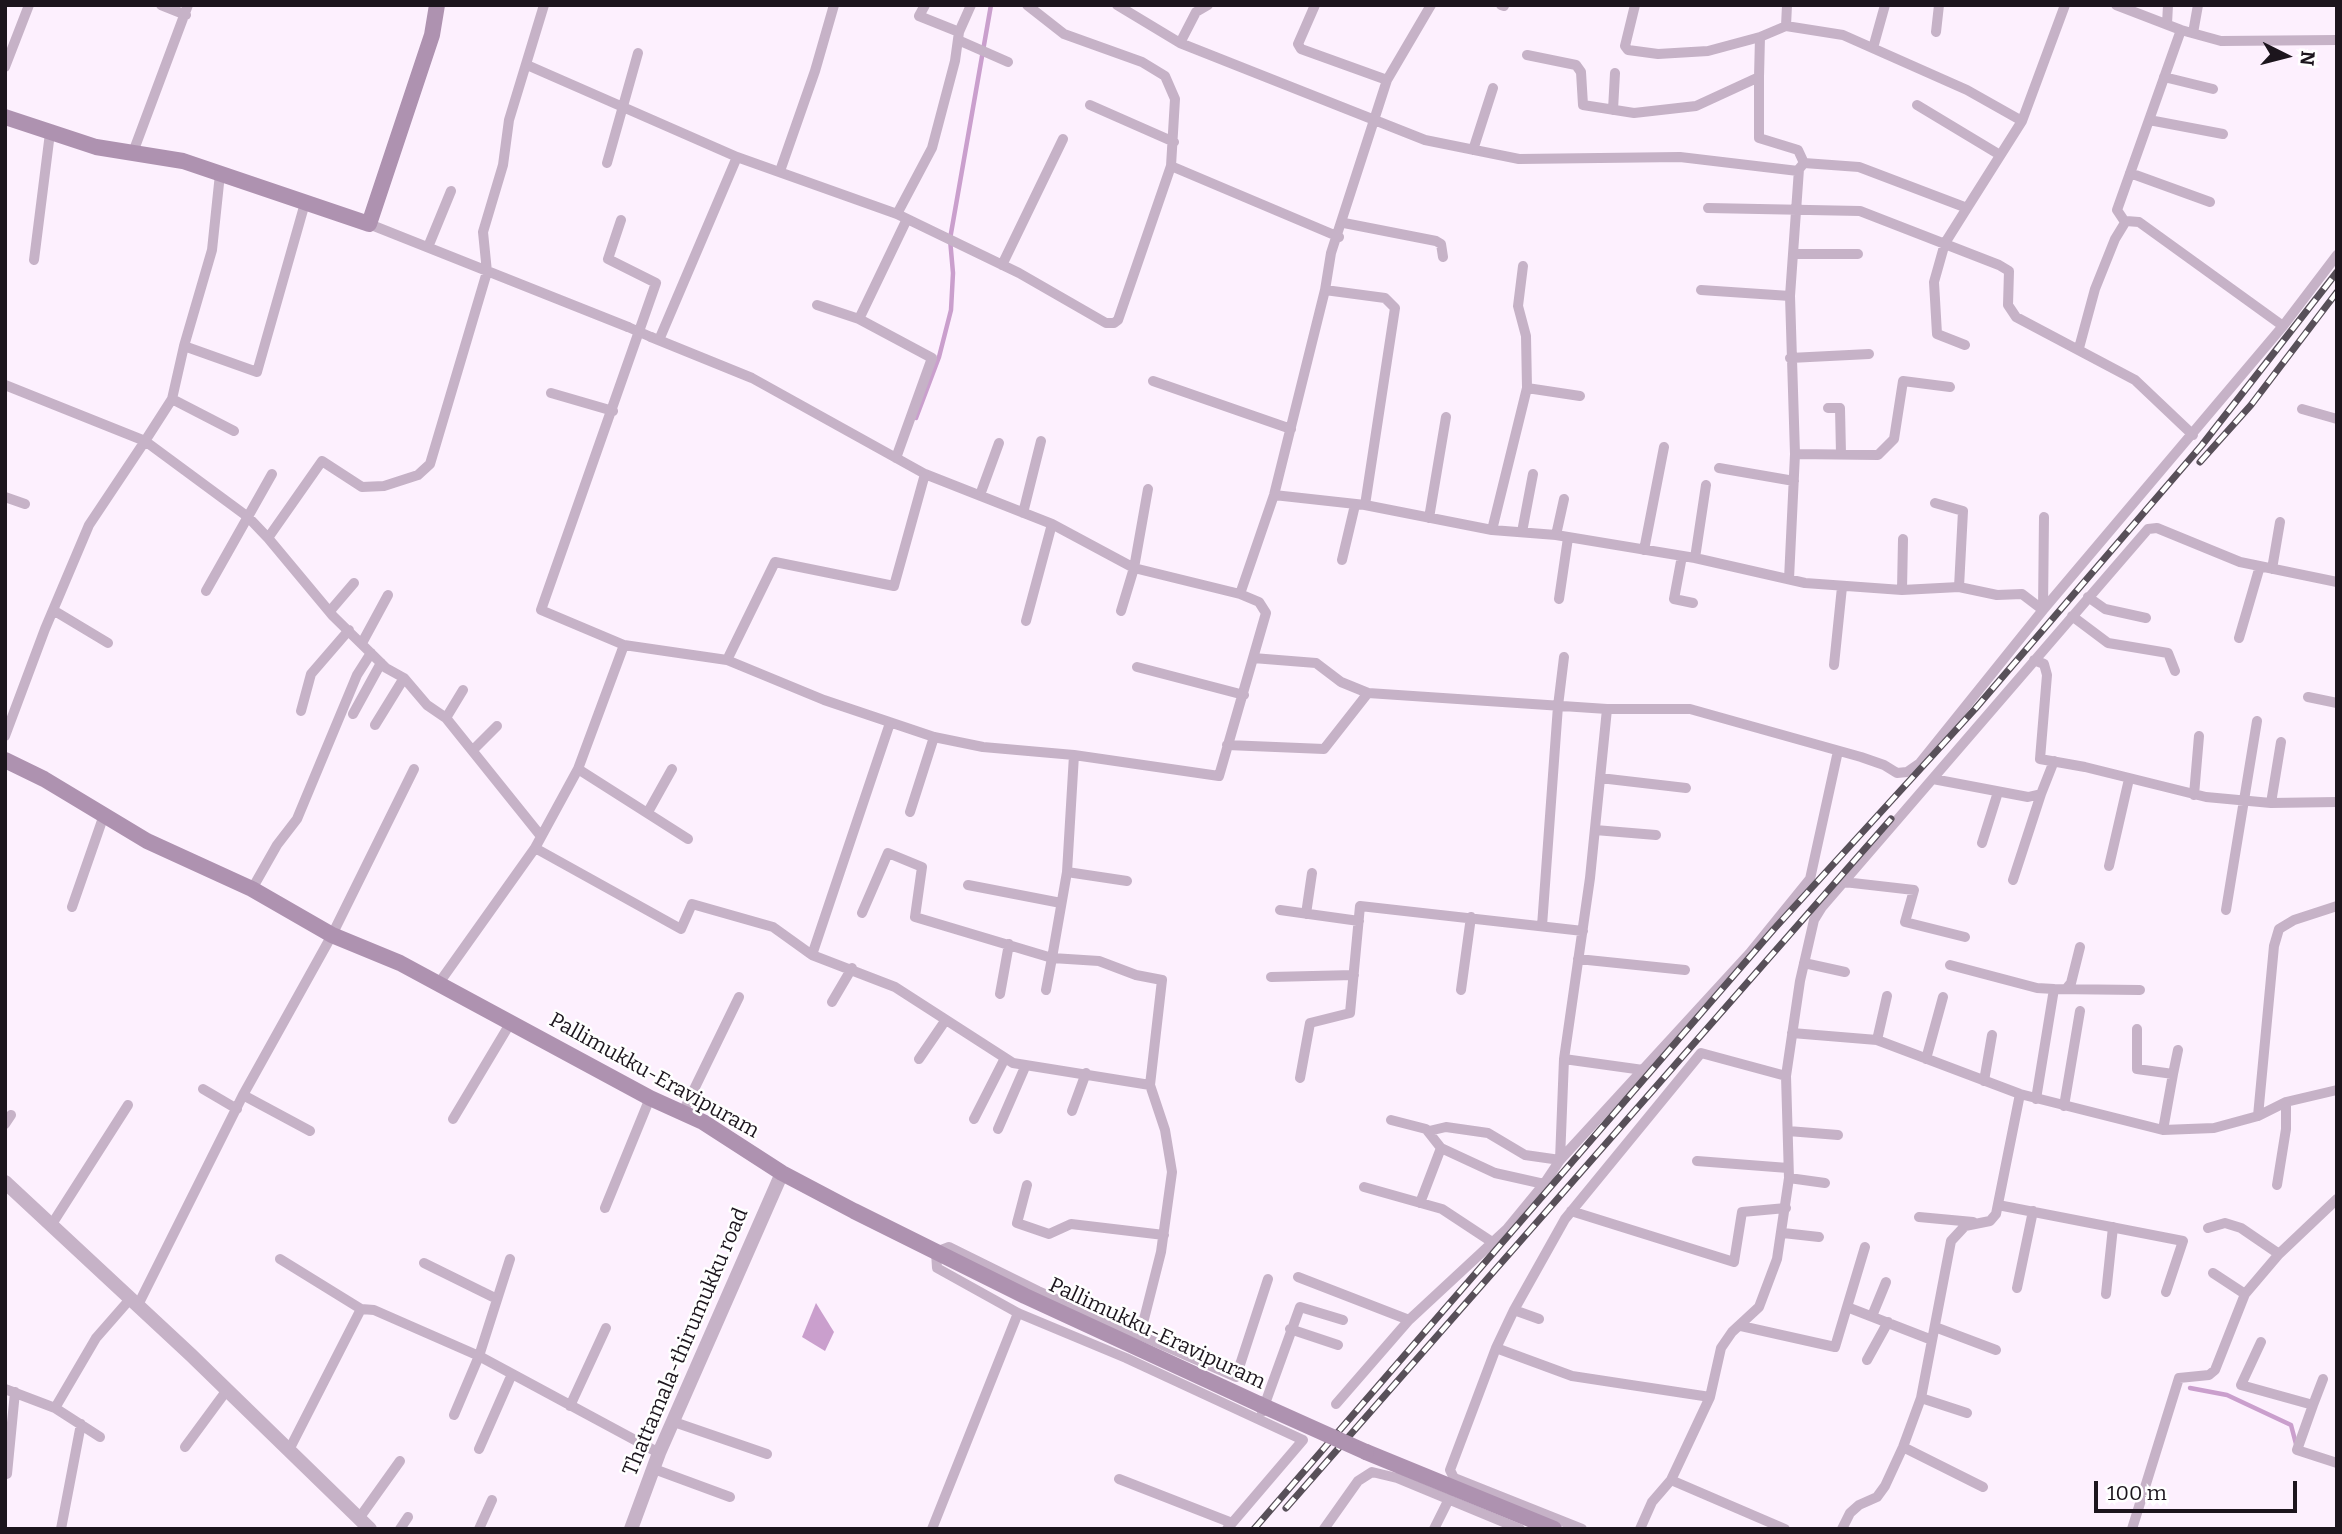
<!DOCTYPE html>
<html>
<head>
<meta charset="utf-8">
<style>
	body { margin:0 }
	#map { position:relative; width:2342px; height:1534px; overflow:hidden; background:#fdf0fe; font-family:Bitter,serif }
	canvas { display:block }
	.frame { position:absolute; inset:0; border:7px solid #1c151d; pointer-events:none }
	.north { position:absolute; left:2251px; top:21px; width:70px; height:70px; -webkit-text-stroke:5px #fff; paint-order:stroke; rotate:96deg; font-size:19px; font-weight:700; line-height:28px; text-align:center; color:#1c151d }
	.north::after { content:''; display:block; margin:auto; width:24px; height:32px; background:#1c151d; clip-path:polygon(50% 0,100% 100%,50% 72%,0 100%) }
	.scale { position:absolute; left:2094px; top:1481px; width:203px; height:32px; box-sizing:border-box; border:4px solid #1c151d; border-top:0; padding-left:9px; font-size:21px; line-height:24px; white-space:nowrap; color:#1c151d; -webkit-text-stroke:5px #fff; paint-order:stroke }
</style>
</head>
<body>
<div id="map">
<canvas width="2342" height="1534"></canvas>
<div class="frame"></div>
<div class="north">N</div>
<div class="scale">100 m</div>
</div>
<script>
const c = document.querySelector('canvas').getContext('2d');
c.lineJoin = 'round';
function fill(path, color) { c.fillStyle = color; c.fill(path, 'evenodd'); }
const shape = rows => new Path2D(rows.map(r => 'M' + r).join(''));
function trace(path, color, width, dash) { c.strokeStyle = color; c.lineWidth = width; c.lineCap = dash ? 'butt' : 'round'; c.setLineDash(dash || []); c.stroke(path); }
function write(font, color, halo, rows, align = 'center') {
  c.font = font + ' Bitter,serif'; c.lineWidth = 5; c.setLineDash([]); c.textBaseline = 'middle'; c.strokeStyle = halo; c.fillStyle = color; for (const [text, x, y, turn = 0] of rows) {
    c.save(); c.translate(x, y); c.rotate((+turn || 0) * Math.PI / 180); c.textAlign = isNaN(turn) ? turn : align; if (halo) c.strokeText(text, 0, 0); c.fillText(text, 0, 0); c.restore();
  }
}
const water = shape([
	[816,1303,834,1332,825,1351,802,1337]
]);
const stream = shape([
	[916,418,939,357,951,310,953,273,950,239,991,5],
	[2190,1388,2227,1395,2291,1425,2296,1444]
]);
const minor = shape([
	[161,5,186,15],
	[925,5,919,16,959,32],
	[1117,5,1180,43,1425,140,1519,159,1680,157,1798,171],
	[1315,5,1298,44,1301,49,1387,80],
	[1501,5,1504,6],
	[1635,5,1625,46,1628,50,1658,54,1708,51,1760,37],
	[1787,5,1786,26,1843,35,1967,90,2022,121],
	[2116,5,2181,30,2221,41,2337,40],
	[2167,24,2168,5],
	[1936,32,1939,5],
	[2193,33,2198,5],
	[958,40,1008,62],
	[1180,43,1196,12,1208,5],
	[1873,48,1885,5],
	[1527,55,1576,65,1581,72,1583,105,1634,113,1696,106,1759,77,1760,37,1786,26],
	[527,65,737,157,897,214,1019,273,1106,323,1114,323,1118,320,1171,166,1175,99,1165,76,1142,62,1064,34,1027,5],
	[5,67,29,5],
	[1759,77,1759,138,1798,150,1804,163],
	[2164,77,2213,89],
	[1090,105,1174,142],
	[1917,105,2000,155],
	[1613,110,1615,73],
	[2149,120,2223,134],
	[1473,150,1493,88],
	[132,155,188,5],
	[607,163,638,53],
	[1171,166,1339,237],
	[780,171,815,71,834,5],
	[2130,173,2210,202],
	[1708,208,1860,211,1999,265,2009,271,2008,305,2016,317,2135,380,2193,435],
	[897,214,932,148,955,61,959,32,971,5],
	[621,220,608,259,656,283,541,610,624,645],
	[2125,222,2117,210,2181,30],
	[1344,223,1436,241,1441,244,1443,257],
	[369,224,628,327],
	[428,247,451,191],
	[1795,254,1858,254],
	[34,260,50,133],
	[1002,265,1063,139],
	[1325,290,1385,298,1395,308,1365,505],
	[1701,290,1790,296],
	[817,305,859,319],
	[651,337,752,378,925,474,1052,524,1134,568,1240,594,1274,495,1325,290,1331,253,1387,80,1431,5],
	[659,340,737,157],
	[1965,345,1937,334,1934,282,1945,243,1967,208],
	[184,346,212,250,220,174],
	[2079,348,2095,289,2115,239,2126,221,2139,222,2283,326],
	[1790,358,1869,354],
	[1153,381,1291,429],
	[5,385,145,441,89,525,45,629,5,736],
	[1527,388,1580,396],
	[551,393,613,411],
	[172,399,234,431],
	[1828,408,1840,408,1841,454],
	[2302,409,2337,419],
	[1795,454,1878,455,1894,439,1903,381,1950,387],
	[896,458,932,358,859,319,907,219],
	[1719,468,1794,481],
	[980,495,999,443],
	[5,497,25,504],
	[1935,503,1963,511,1959,587],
	[1023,513,1041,441],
	[1429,518,1446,417],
	[1492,530,1527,388,1526,336,1518,306,1523,266],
	[1522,532,1533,474],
	[1556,535,1564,499],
	[268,538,248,517,145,441,172,399,184,346,257,372,305,203],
	[1644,550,1664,447],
	[1682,556,1674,599,1693,603],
	[1695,558,1706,485],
	[1342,560,1355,505],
	[2272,569,2280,522],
	[1789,579,1795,454,1790,296,1799,169,1804,163,1859,167,1967,208,2022,121,2065,5],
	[1902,590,1903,539],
	[206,591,272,474],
	[2088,597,2105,609,2146,618],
	[1559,599,1568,538],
	[53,610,108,643],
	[2043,610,2283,326,2337,255],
	[2043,610,2044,517],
	[330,611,354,583],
	[1121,611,1134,568,1148,489],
	[2072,616,2108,643,2168,653,2175,671],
	[1026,621,1052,524],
	[2239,638,2260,566],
	[362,643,388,595],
	[1253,658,1316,663,1341,682,1368,693,1607,709,1690,709,1861,757,1884,765,1897,773,1907,772,1920,763,2043,610,2022,594,1997,595,1959,587,1902,590,1805,583,1695,558,1556,535,1492,530,1365,505,1274,495],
	[727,660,824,700,934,737,983,747,1074,755],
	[2034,660,2044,664,2047,675,2040,759,2085,767,2206,797,2271,803,2337,802],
	[1834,665,1842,587],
	[1137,667,1244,695],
	[2308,697,2337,703],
	[301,711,311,674,349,630],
	[353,714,381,663],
	[446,718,463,690],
	[375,725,404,678],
	[1227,745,1324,749,1368,693],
	[473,750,497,726],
	[578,769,688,839],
	[1600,778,1686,788],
	[1933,779,2028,797,2041,794,2054,761],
	[2194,795,2199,736],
	[2271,803,2281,742],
	[648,812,672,769],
	[910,812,934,737],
	[1595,830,1656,835],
	[540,835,446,718,427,705,404,678,386,668,333,616,268,538,322,461,362,487,384,486,418,475,430,464,487,272,483,232,503,165,509,120,544,5],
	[1982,843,1998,792],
	[535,848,681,929,692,904,773,927,812,955,895,987,1013,1063,1150,1085],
	[2109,866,2129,779],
	[1067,872,1127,881],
	[2013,880,2041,794],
	[1844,882,1914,890,1905,922,1965,937],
	[968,885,1061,903],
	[252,889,277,845,297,819,357,675,371,653],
	[2337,906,2294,920,2279,929,2274,946,2258,1116,2286,1102,2337,1090],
	[72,907,104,815],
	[1280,910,1359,921],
	[2226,910,2257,721],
	[862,913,888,853,922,867,915,917,1052,958,1046,990],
	[1306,914,1312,873],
	[1542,926,1558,706,1564,657],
	[812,955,890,723],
	[1578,959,1685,970],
	[1804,963,1845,972],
	[1950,965,2037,988,2054,989],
	[1271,977,1354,975],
	[439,983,535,848,578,769,624,645,727,660,775,562,894,586,925,474],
	[2066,989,2071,983,2080,947],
	[1461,990,1471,917],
	[1000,994,1009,944],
	[832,1002,852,968],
	[2137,1029,2137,1069,2173,1074,2163,1130],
	[1792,1033,1877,1040,2020,1094,2163,1130,2214,1128,2258,1116],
	[1877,1040,1887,996],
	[919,1059,945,1021],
	[1564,1059,1643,1070],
	[1926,1059,1943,997],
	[2173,1074,2178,1050],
	[1300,1078,1310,1023,1350,1013,1360,906,1583,931],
	[1984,1081,1992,1035],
	[203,1089,237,1109],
	[243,1095,310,1131],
	[2036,1099,2054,989,2140,990],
	[2064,1106,2080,1011],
	[1072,1111,1086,1073],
	[683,1112,739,997],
	[453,1119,511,1022],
	[974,1119,1005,1058],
	[1391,1120,1426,1129,1441,1148,1495,1173,1544,1184],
	[5,1124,11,1115],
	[998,1129,1025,1067],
	[1429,1131,1446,1127,1488,1133,1525,1155,1560,1160,1564,1059,1590,878,1607,709],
	[1788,1131,1838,1135],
	[1697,1161,1788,1168],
	[1789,1178,1825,1183],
	[1027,1185,1017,1223,1049,1234,1071,1224,1164,1235],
	[2277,1185,2286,1129,2286,1102],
	[1364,1187,1442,1209,1492,1242],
	[1420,1203,1441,1148],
	[1998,1205,2183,1241,2166,1292],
	[605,1208,650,1098],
	[1571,1211,1734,1262,1742,1212,1786,1208],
	[1919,1217,1973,1222],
	[52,1224,128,1105],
	[2208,1228,2225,1223,2241,1228,2279,1254],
	[1783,1233,1819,1237],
	[1865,1247,1847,1307,1932,1340],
	[280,1259,361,1309],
	[424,1263,497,1299],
	[2213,1273,2245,1294],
	[1298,1277,1409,1320],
	[2017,1288,2033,1211],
	[2106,1294,2113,1227],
	[138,1305,243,1095,332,935,414,769],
	[1514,1310,1496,1348,1572,1376,1710,1397],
	[1872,1316,1886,1282],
	[1539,1319,1514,1310,1565,1219,1701,1053,1786,1076],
	[1741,1326,1835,1347,1847,1307],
	[1935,1327,1996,1350],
	[1290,1329,1338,1345],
	[1140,1335,1161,1252,1172,1172,1165,1130,1150,1085,1162,980,1136,975,1099,961,1052,958,1067,872,1074,755,1219,776,1266,613,1259,602,1240,594],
	[2261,1342,2241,1385,2313,1405,2297,1450,2337,1463],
	[1496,1348,1450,1470,1454,1478,1582,1529],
	[1867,1360,1888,1322],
	[5,1389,55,1408,96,1338,131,1298],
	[1921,1398,1967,1413],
	[1336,1404,1409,1320,1507,1229,1544,1184,1560,1160,1750,953,1810,879,1838,751],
	[2313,1405,2323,1379],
	[570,1406,606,1328],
	[55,1408,100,1437],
	[1262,1412,1300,1307,1343,1320],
	[454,1415,479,1356,510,1259],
	[674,1422,767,1454],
	[185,1447,227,1390],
	[1903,1447,1983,1487],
	[479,1449,512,1374],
	[289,1450,361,1309,374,1310,479,1356,659,1453],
	[654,1469,730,1497],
	[7,1474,15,1392],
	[1119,1479,1232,1523],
	[1671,1480,1785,1529],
	[360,1517,400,1461],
	[61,1529,81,1424],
	[400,1529,408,1517],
	[479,1529,492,1500],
	[932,1529,1018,1313],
	[1227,1529,1303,1440,1126,1358,1018,1313,937,1268,936,1252,949,1247,1038,1291,1236,1377,1268,1279],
	[1324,1529,1358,1481,1372,1472,1397,1478,1520,1529],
	[1434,1529,1449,1499],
	[1640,1529,1652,1502,1671,1480,1710,1397,1721,1348,1732,1332,1759,1307,1777,1259,1789,1178,1786,1076,1800,981,1814,920,1822,907,2148,529,2157,528,2240,562,2337,582],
	[1842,1529,1850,1513,1859,1505,1877,1497,1885,1486,1903,1447,1921,1398,1951,1241,1965,1226,1990,1221,1996,1214,2020,1094],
	[2132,1529,2179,1378,2209,1375,2215,1370,2245,1294,2279,1254,2337,1199]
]);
const tertiary = shape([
	[5,1182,191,1355,370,1529],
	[631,1529,659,1453,782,1173]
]);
const secondary = shape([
	[5,117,96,147,183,161,369,224,432,35,437,5],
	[5,760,44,779,147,841,252,889,332,935,400,963,650,1098,703,1122,782,1173,854,1211,1025,1296,1259,1404],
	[1366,1452,1554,1529]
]);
const rail = shape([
	[2200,462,2251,405,2337,292],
	[1286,1508,1891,819],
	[1254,1529,1774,929,1975,709,2202,445,2337,272]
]);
const minorBridge = shape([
	[628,327,651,337]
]);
const secondaryBridge = shape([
	[1259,1404,1366,1452]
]);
const streetNames = [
	["Pallimukku-Eravipuram",654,1076,29],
	["Pallimukku-Eravipuram",1157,1334,25],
	["Thattamala-thirumukku road",686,1342,-67]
];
fill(water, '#ca9fcd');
trace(stream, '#ca9fcd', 4.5);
trace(minor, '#c6b2c7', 10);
trace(tertiary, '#c6b2c7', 14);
trace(secondary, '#ae92b0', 16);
trace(rail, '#585059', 7);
trace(rail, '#fff', 4.5, [13]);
trace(minorBridge, '#c6b2c7', 10);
trace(secondaryBridge, '#ae92b0', 16);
write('21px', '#1c151d', '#fff', streetNames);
</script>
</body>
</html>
